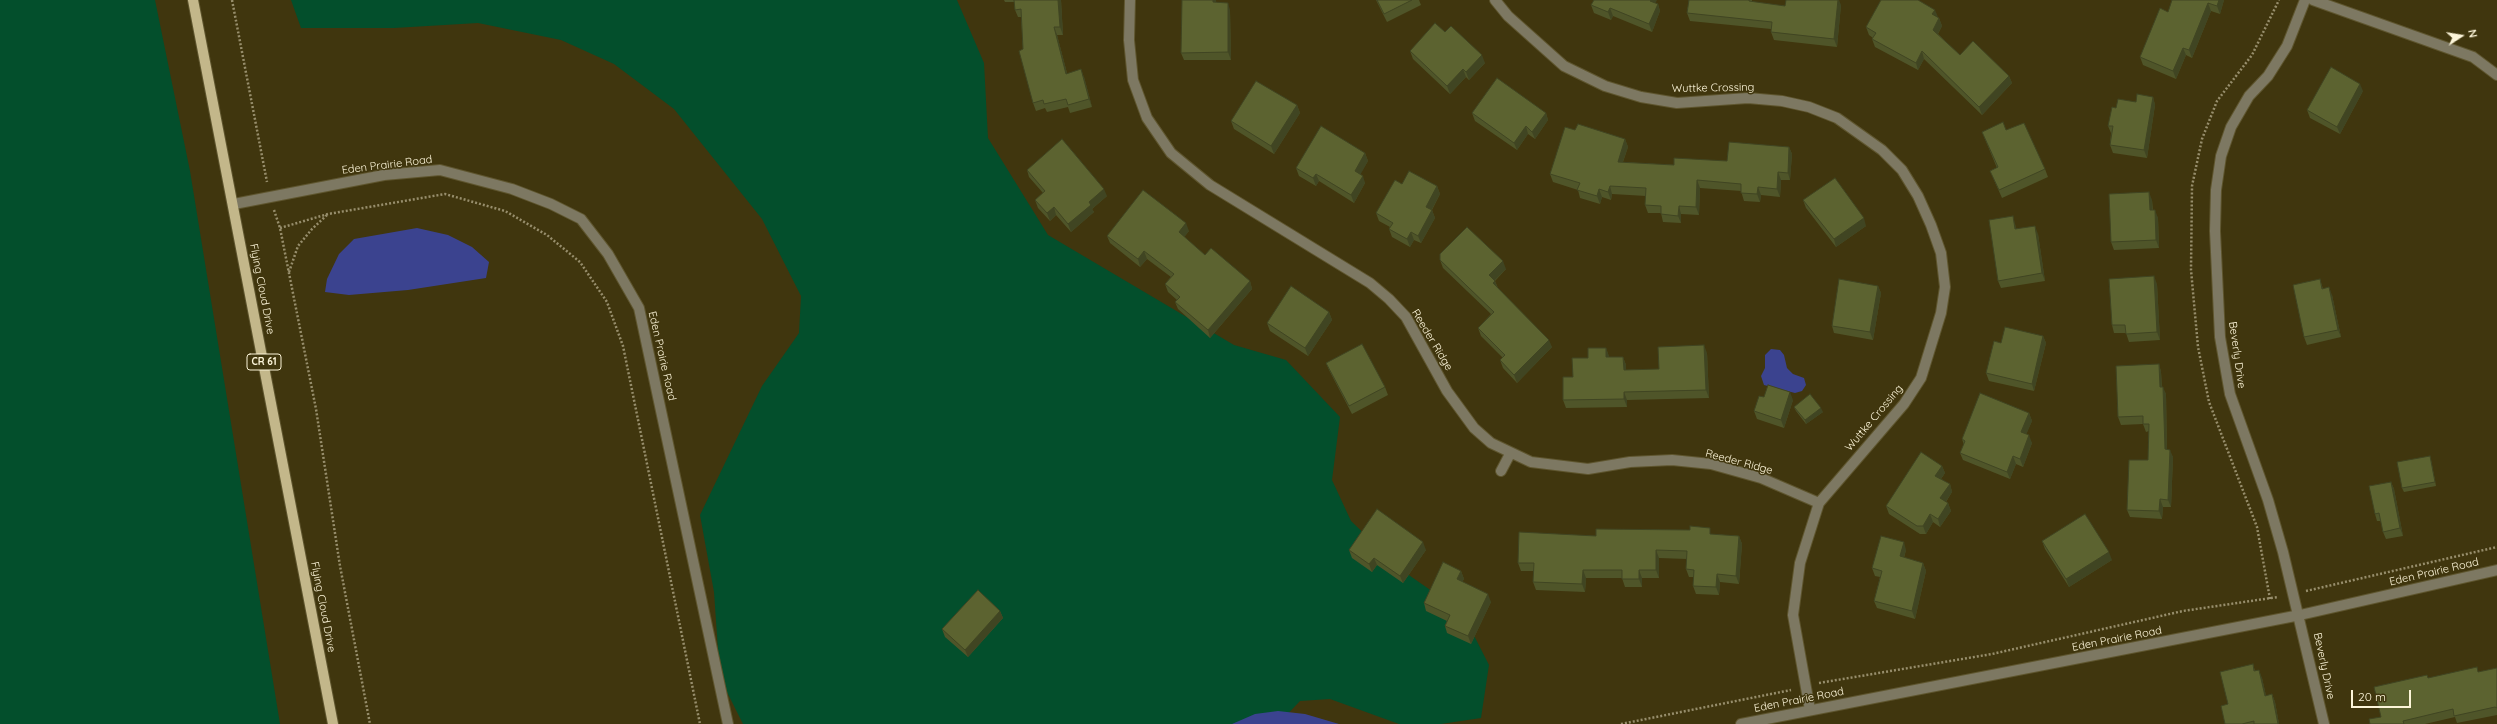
<!DOCTYPE html>
<html>
<head>
<meta charset="utf-8">
<style>
	body { margin:0 }
	#map { position:relative; width:2497px; height:724px; overflow:hidden; background:#40360e; font-family:Quicksand,sans-serif }
	canvas { display:block }
	.north { position:absolute; left:2441px; top:16px; width:40px; height:40px; -webkit-text-stroke:3px #40360e; paint-order:stroke; rotate:78deg; font-size:11px; font-weight:700; line-height:16px; text-align:center; color:#fcf5d9 }
	.north::after { content:''; display:block; margin:auto; width:14px; height:18px; background:#fcf5d9; clip-path:polygon(50% 0,100% 100%,50% 72%,0 100%) }
	.scale { position:absolute; left:2351px; top:690px; width:60px; height:18px; box-sizing:border-box; border:2px solid #fcf5d9; border-top:0; padding-left:5px; font-size:12px; line-height:14px; white-space:nowrap; color:#fcf5d9; -webkit-text-stroke:3px #40360e; paint-order:stroke }
</style>
</head>
<body>
<div id="map">
<canvas width="2497" height="724"></canvas>
<div class="north">N</div>
<div class="scale">20 m</div>
</div>
<script>
const c = document.querySelector('canvas').getContext('2d');
c.lineJoin = 'round';
function fill(path, color) { c.fillStyle = color; c.fill(path, 'evenodd'); }
const shape = rows => new Path2D(rows.map(r => 'M' + r).join(''));
function trace(path, color, width, dash) { c.strokeStyle = color; c.lineWidth = width; c.lineCap = dash ? 'butt' : 'round'; c.setLineDash(dash || []); c.stroke(path); }
function write(font, color, halo, rows, align = 'center') {
  c.font = font + ' Quicksand,sans-serif'; c.lineWidth = 3; c.setLineDash([]); c.textBaseline = 'middle'; c.strokeStyle = halo; c.fillStyle = color; for (const [text, x, y, turn = 0] of rows) {
    c.save(); c.translate(x, y); c.rotate((+turn || 0) * Math.PI / 180); c.textAlign = isNaN(turn) ? turn : align; if (halo) c.strokeText(text, 0, 0); c.fillText(text, 0, 0); c.restore();
  }
}
const green = shape([
	[0,0,155,0,190,171,280,724,0,724],
	[291,0,957,0,984,63,988,138,1048,235,1234,345,1286,360,1340,417,1332,480,1351,521,1403,571,1462,612,1489,665,1481,718,1441,724,1399,724,1330,699,1300,701,1278,724,743,724,720,678,714,592,700,515,762,386,799,333,801,296,762,219,674,109,614,64,561,40,478,23,394,28,301,28]
]);
const water = shape([
	[417,228,448,235,472,247,489,262,486,278,408,290,349,295,325,292,327,279,339,254,354,239],
	[1771,349,1780,350,1784,355,1787,368,1793,374,1804,378,1806,385,1802,391,1795,393,1764,385,1761,376,1765,368,1765,355],
	[1278,711,1305,714,1339,724,1232,724,1255,714]
]);
const path = shape([
	[232,0,267,182],
	[274,210,280,228,316,409,340,566,370,724],
	[280,228,328,214,445,194,505,211,547,235,580,262,607,302,623,346,700,724],
	[289,272,298,246,312,229,327,215],
	[2306,591,2497,547],
	[2270,599,2257,527,2209,402,2198,347,2191,270,2192,186,2202,139,2217,101,2252,55,2279,0],
	[1819,683,1992,654,2183,611,2278,597],
	[1621,724,1791,690]
]);
const minor = shape([
	[1130,0,1129,40,1133,80,1147,118,1171,153,1210,185,1370,283,1389,299,1406,317,1447,391,1474,428,1491,443,1531,462,1588,469,1630,462,1672,460,1711,464,1761,478,1819,503],
	[1495,0,1508,16,1564,66,1605,86,1641,97,1677,103,1748,98,1782,101,1809,107,1837,118,1882,150,1902,170,1918,196,1931,225,1941,253,1945,287,1941,313,1921,378,1904,404,1819,503,1800,563,1793,615,1810,710],
	[2305,0,2287,46,2268,76,2249,96,2231,127,2221,156,2216,190,2215,231,2220,337,2230,394,2268,500,2283,552,2324,724],
	[2313,0,2473,57,2497,75],
	[1501,471,1510,454]
]);
const tertiary = shape([
	[234,204,384,175,440,170,512,189,551,204,581,219,608,254,639,308,728,724],
	[1741,724,2300,615,2497,570]
]);
const primary = shape([
	[193,0,333,724]
]);
const wall = shape([
	[1004,0,1061,0,1063,35,1057,35,1067,73,1084,77,1092,107,1070,113,1068,107,1047,112,1045,108,1036,111,1033,103,1023,49,1021,17,1018,17,1015,10,1015,2,1005,2],
	[1376,0,1419,0,1421,5,1387,22],
	[1689,0,1752,0,1752,2,1785,6,1841,5,1837,47,1774,40,1771,32,1771,29,1690,21,1687,13],
	[2224,0,2220,14,2211,11,2192,58,2186,55,2176,79,2143,65,2140,57,2168,12],
	[1216,2,1230,10,1231,60,1184,60,1181,53],
	[1656,3,1658,4,1660,11,1652,32,1613,16,1611,20,1594,13,1591,5],
	[1938,18,1939,18,1942,26,1938,34,1960,55,2009,76,2012,83,1982,115,1924,59,1918,70,1875,47,1872,39,1873,38,1869,35,1866,27],
	[1445,32,1485,63,1469,80,1466,77,1450,94,1413,59,1410,51],
	[2363,91,2340,134,2310,118,2307,110],
	[2153,97,2155,105,2147,158,2113,153,2110,145,2111,133,2108,126,2116,108],
	[1297,105,1300,113,1274,154,1234,129,1231,121],
	[1472,113,1546,113,1548,120,1535,139,1528,134,1517,150,1475,121],
	[1575,130,1625,139,1628,147,1623,162,1674,165,1727,161,1789,147,1792,154,1790,180,1781,180,1780,197,1761,195,1760,202,1744,201,1741,191,1700,188,1699,215,1681,214,1681,223,1663,222,1661,213,1648,213,1645,205,1646,196,1612,194,1611,200,1602,197,1600,204,1580,198,1578,190,1553,182,1550,174],
	[2006,130,2045,169,2048,177,2002,198,1990,171,1997,168,1982,132],
	[1365,153,1368,161,1360,174,1365,183,1354,203,1319,181,1316,186,1299,176,1296,168],
	[1027,170,1107,196,1092,209,1094,212,1071,232,1056,215,1050,221,1038,208,1035,200,1043,193,1029,177],
	[1402,184,1437,186,1440,194,1432,210,1435,218,1421,243,1414,240,1410,247,1392,237,1389,229,1390,227,1379,221,1376,213],
	[1803,200,1866,226,1836,247,1806,208],
	[2152,200,2153,210,2158,218,2159,248,2114,250,2111,242],
	[2015,224,2016,229,2038,234,2045,281,2001,288,1998,281],
	[1189,231,1184,237,1205,255,1250,281,1252,289,1210,338,1178,309,1175,302,1177,300,1168,292,1165,284,1171,277,1147,259,1140,267,1110,243,1107,236],
	[1440,260,1506,269,1495,281,1498,288,1552,347,1517,383,1503,368,1500,360,1503,358,1481,336,1478,328,1491,314,1443,268],
	[2320,279,2323,289,2332,295,2341,337,2307,345,2304,337],
	[2157,284,2160,340,2129,342,2126,333,2114,333,2112,325],
	[1878,286,1881,293,1873,340,1834,333,1832,326],
	[1329,312,1332,320,1308,356,1270,331,1267,323],
	[2043,336,2046,343,2034,391,1989,381,1986,373,2001,343],
	[1606,348,1609,357,1623,357,1626,365,1626,370,1659,369,1707,353,1709,398,1627,400,1627,407,1566,408,1563,400,1573,377,1588,358],
	[1326,363,1385,387,1388,395,1352,414,1329,370],
	[2159,364,2161,372,2162,387,2166,394,2167,450,2173,457,2171,507,2163,507,2162,519,2130,517,2127,510,2148,460,2149,431,2146,432,2143,424,2121,425,2118,417],
	[1764,397,1793,400,1784,428,1757,419,1754,411],
	[1794,407,1823,412,1806,424,1796,411],
	[2029,413,2032,421,2026,434,2032,443,2023,467,2016,464,2010,479,1963,460,1960,453,1964,445,1962,439],
	[2430,456,2431,460,2436,486,2404,492,2402,488],
	[1942,466,1945,473,1941,479,1950,484,1952,492,1946,502,1948,503,1951,511,1940,527,1933,522,1926,534,1920,534,1889,514,1886,506],
	[2391,482,2394,489,2403,536,2386,539,2383,532,2381,521,2377,521,2375,514],
	[1712,534,1739,536,1742,544,1739,584,1720,582,1719,595,1696,594,1693,586,1693,577,1689,577,1686,569,1687,559,1659,558,1659,578,1642,578,1642,587,1625,587,1622,578,1586,578,1585,592,1536,590,1533,582,1533,571,1521,571,1518,563,1596,536],
	[2042,541,2112,560,2069,587,2045,549],
	[1349,550,1426,550,1403,583,1377,565,1372,572,1352,558],
	[1906,550,1904,558,1923,563,1926,571,1915,619,1877,608,1874,601,1880,577,1875,576,1872,568],
	[1461,571,1464,579,1462,582,1491,602,1471,644,1447,633,1445,626,1447,621,1426,611,1424,603],
	[1000,611,1003,618,968,657,945,637,942,629],
	[2253,664,2255,671,2262,678,2266,696,2272,694,2275,702,2279,724,2225,724,2228,704],
	[2497,668,2497,715,2457,723,2455,717,2425,724,2370,724,2381,717,2428,678,2478,672]
]);
const shadedWall = shape([
	[1058,0,1061,0,1063,35,1060,27],
	[1213,0,1216,0,1216,10,1213,2],
	[1651,0,1657,0,1653,8,1650,1],
	[1838,0,1839,0,1841,5,1837,47,1834,39],
	[2219,0,2224,0,2220,14,2217,6],
	[1228,3,1230,10,1231,60,1228,52],
	[2208,3,2211,11,2192,58,2189,50],
	[1658,4,1660,11,1652,32,1649,24],
	[1610,8,1613,16,1611,20,1608,12],
	[1935,10,1938,17,1932,14],
	[1939,18,1942,26,1936,37,1933,30],
	[1054,27,1057,35,1069,81,1066,74],
	[2183,48,2186,55,2176,79,2173,71],
	[1922,51,1924,59,1918,70,1916,63],
	[1482,55,1485,63,1469,80,1466,72],
	[1081,69,1084,77,1092,107,1089,99],
	[1463,69,1466,77,1450,94,1447,86],
	[2009,76,2012,83,1982,115,1979,107],
	[2360,84,2363,91,2340,134,2337,127],
	[2153,97,2155,105,2147,158,2144,150],
	[1297,105,1300,113,1274,154,1271,146],
	[1546,113,1548,120,1535,139,1532,132],
	[1526,126,1528,134,1517,150,1514,143],
	[1625,139,1628,147,1620,170,1618,162],
	[1789,147,1792,154,1790,180,1788,173],
	[1365,153,1368,161,1358,179,1355,171],
	[1778,172,1781,180,1780,197,1777,189],
	[1316,174,1319,181,1316,186,1313,178],
	[1363,176,1365,183,1354,203,1351,195],
	[1697,180,1700,188,1699,215,1696,207],
	[1437,186,1440,194,1429,215,1426,207],
	[1610,186,1612,194,1611,200,1608,192],
	[1758,187,1761,195,1760,202,1757,194],
	[1104,189,1107,196,1092,209,1094,212,1071,232,1068,224,1089,202],
	[1599,189,1602,197,1600,204,1597,196],
	[2149,192,2152,200,2153,218,2150,210],
	[1679,206,1681,214,1681,223,1678,216],
	[1054,207,1056,215,1050,221,1047,213],
	[1432,210,1435,218,1421,243,1418,236],
	[2155,210,2158,218,2159,248,2156,240],
	[2013,216,2015,224,2018,237,2015,229],
	[1864,218,1866,226,1836,247,1834,239],
	[1186,223,1189,231,1182,240,1179,232],
	[2035,226,2038,234,2045,281,2042,273],
	[1411,232,1414,240,1410,247,1407,239],
	[1144,251,1147,259,1140,267,1138,259],
	[1503,261,1506,269,1492,283,1489,275],
	[2154,276,2157,284,2160,340,2157,332],
	[1250,281,1252,289,1210,338,1208,330],
	[1495,281,1498,289,1493,283],
	[1878,286,1881,293,1873,340,1870,332],
	[2329,287,2332,295,2341,337,2338,330],
	[1329,312,1332,320,1308,356,1305,348],
	[2043,336,2046,343,2034,391,2032,384],
	[1549,340,1552,347,1517,383,1514,375],
	[1704,345,1707,353,1709,398,1706,390],
	[1606,348,1609,356,1609,365,1606,357],
	[1623,357,1626,365,1626,378,1624,370],
	[2159,364,2161,372,2162,394,2160,387],
	[2163,387,2166,394,2167,457,2165,449],
	[1624,392,1627,400,1627,407,1624,399],
	[1790,392,1793,400,1784,428,1781,420],
	[1821,408,1823,412,1806,424,1805,420],
	[2029,413,2032,421,2024,440,2021,432],
	[2029,435,2032,443,2023,467,2020,459],
	[2170,450,2173,457,2171,507,2168,500],
	[2013,456,2016,464,2010,479,2007,472],
	[1942,466,1945,473,1938,483,1935,476],
	[2391,482,2394,489,2403,536,2400,528],
	[1950,484,1952,492,1943,506,1940,498],
	[2160,499,2163,507,2162,519,2159,511],
	[1948,503,1951,511,1940,527,1938,519],
	[1930,514,1933,522,1926,534,1923,526],
	[1739,536,1742,544,1739,584,1736,576],
	[1423,542,1426,550,1403,583,1400,576],
	[1904,542,1906,550,1902,564,1900,556],
	[1656,550,1659,558,1659,578,1656,570],
	[2109,552,2112,560,2069,587,2066,579],
	[1374,558,1377,565,1372,572,1369,564],
	[1923,563,1926,571,1915,619,1912,611],
	[1583,570,1586,578,1585,592,1582,584],
	[1639,570,1642,578,1642,587,1639,579],
	[1461,571,1464,579,1460,587,1457,579],
	[1717,574,1720,582,1719,595,1716,587],
	[1488,594,1491,602,1471,644,1468,636],
	[1000,611,1003,618,968,657,965,650],
	[2259,670,2262,678,2268,704,2265,696],
	[2272,694,2275,702,2279,724,2278,724]
]);
const building = shape([
	[1014,0,1058,0,1060,27,1054,27,1066,74,1081,69,1089,99,1068,105,1066,99,1044,104,1043,100,1033,103,1019,51,1023,49,1021,9,1015,10,1014,0],
	[1182,0,1213,0,1213,2,1228,3,1228,52,1181,53,1182,0],
	[1377,0,1412,0,1384,14,1377,0],
	[1594,0,1651,0,1650,1,1658,4,1649,24,1610,8,1608,12,1591,5,1594,0],
	[1689,0,1749,0,1749,1,1785,6,1786,0,1838,0,1834,39,1771,32,1772,22,1687,13,1689,0],
	[1881,0,1918,0,1935,10,1932,14,1939,18,1933,30,1960,55,1973,41,2009,76,1979,107,1922,51,1916,63,1872,39,1876,33,1866,27,1881,0],
	[2172,0,2219,0,2217,6,2208,3,2189,50,2183,48,2173,71,2140,57,2160,8,2168,12,2172,0],
	[1435,23,1445,32,1451,26,1482,55,1466,72,1463,69,1447,86,1410,51,1435,23],
	[2331,67,2360,84,2337,127,2307,110,2331,67],
	[1497,78,1546,113,1532,132,1526,126,1514,143,1472,113,1497,78],
	[1256,81,1297,105,1271,146,1231,121,1256,81],
	[2137,94,2153,97,2144,150,2110,145,2113,126,2108,126,2112,107,2116,108,2118,99,2136,102,2137,94],
	[2003,122,2006,130,2024,123,2045,169,1999,190,1990,171,1998,167,1982,132,2003,122],
	[1578,124,1625,139,1618,162,1674,165,1674,158,1727,161,1729,142,1789,147,1788,173,1778,172,1777,189,1758,187,1757,194,1741,193,1741,184,1697,180,1696,207,1679,206,1678,216,1661,214,1661,206,1645,205,1646,188,1610,186,1608,192,1599,189,1597,196,1577,190,1580,183,1550,174,1565,127,1575,130,1578,124],
	[1321,126,1365,153,1355,171,1363,176,1351,195,1316,174,1313,178,1296,168,1321,126],
	[1062,139,1104,189,1089,202,1091,205,1068,224,1054,207,1047,213,1035,200,1045,191,1027,170,1062,139],
	[1409,171,1437,186,1426,207,1432,210,1418,236,1411,232,1407,239,1389,229,1393,223,1376,213,1395,180,1402,184,1409,171],
	[1835,178,1864,218,1834,239,1803,200,1835,178],
	[1143,190,1186,223,1179,232,1205,255,1211,248,1250,281,1208,330,1175,302,1180,297,1165,284,1174,274,1144,251,1138,259,1107,236,1143,190],
	[2149,192,2150,210,2155,210,2156,240,2111,242,2109,194,2149,192],
	[2013,216,2015,229,2035,226,2042,273,1998,281,1989,220,2013,216],
	[1467,227,1503,261,1489,275,1495,281,1493,283,1549,340,1514,375,1500,360,1505,355,1478,328,1494,312,1440,260,1440,254,1467,227],
	[2154,276,2157,332,2126,334,2125,325,2112,325,2109,279,2154,276],
	[1839,279,1878,286,1870,332,1832,326,1839,279],
	[2320,279,2322,289,2329,287,2338,330,2304,337,2293,285,2320,279],
	[1291,286,1329,312,1305,348,1267,323,1291,286],
	[2005,327,2043,336,2032,384,1986,373,1994,341,2001,343,2005,327],
	[1362,344,1385,387,1349,406,1326,363,1362,344],
	[1704,345,1706,390,1624,392,1624,399,1563,400,1563,377,1573,377,1572,358,1588,358,1588,348,1606,348,1606,357,1623,357,1624,370,1659,369,1658,347,1704,345],
	[2159,364,2160,387,2163,387,2165,449,2170,450,2168,500,2160,499,2159,511,2127,510,2129,460,2148,460,2149,424,2143,424,2143,416,2118,417,2116,366,2159,364],
	[1768,385,1790,392,1781,420,1754,411,1759,396,1764,397,1768,385],
	[1980,393,2029,413,2021,432,2029,435,2020,459,2013,456,2007,472,1960,453,1965,441,1962,439,1980,393],
	[1810,394,1821,408,1805,420,1794,407,1810,394],
	[1921,452,1942,466,1935,476,1950,484,1940,498,1948,503,1938,519,1930,514,1923,526,1917,526,1886,506,1921,452],
	[2430,456,2435,482,2402,488,2397,462,2430,456],
	[2391,482,2400,528,2383,532,2379,513,2375,514,2369,486,2391,482],
	[1377,509,1423,542,1400,576,1374,558,1369,564,1349,550,1377,509],
	[2085,514,2109,552,2066,579,2042,541,2085,514],
	[1690,526,1710,528,1710,534,1739,536,1736,576,1717,574,1716,587,1693,586,1694,570,1686,569,1687,551,1656,550,1656,570,1639,570,1639,579,1622,579,1622,570,1583,570,1582,584,1533,582,1534,563,1518,563,1519,532,1596,536,1596,529,1690,530,1690,526],
	[1881,536,1904,542,1900,556,1923,563,1912,611,1874,601,1882,571,1872,568,1881,536],
	[1443,562,1461,571,1457,579,1488,594,1468,636,1445,626,1450,615,1424,603,1443,562],
	[978,590,1000,611,965,650,942,629,978,590],
	[2253,664,2254,671,2259,670,2265,696,2272,694,2278,724,2254,724,2254,721,2242,724,2225,724,2221,706,2228,704,2220,672,2253,664],
	[2477,667,2478,672,2497,668,2497,708,2495,707,2454,716,2453,709,2403,721,2404,724,2370,724,2369,719,2381,717,2374,687,2427,675,2428,678,2477,667]
]);
const shields = [
	[264,362,34]
];
const shieldNames = [
	["CR 61",264,362]
];
const streetNames = [
	["Wuttke Crossing",1713,88,-1],
	["Eden Prairie Road",387,165,-7],
	["Flying Cloud Drive",262,289,79],
	["Reeder Ridge",1432,340,59],
	["Beverly Drive",2237,355,82],
	["Eden Prairie Road",662,356,77],
	["Wuttke Crossing",1874,418,-50],
	["Reeder Ridge",1739,462,15],
	["Eden Prairie Road",2434,572,-13],
	["Flying Cloud Drive",323,607,79],
	["Eden Prairie Road",2117,639,-11],
	["Beverly Drive",2324,666,78],
	["Eden Prairie Road",1799,700,-11]
];
fill(green, '#034f2c');
fill(water, '#3b438f');
trace(minor, '#5e552e', 12);
trace(tertiary, '#5e552e', 12);
trace(primary, '#5e552e', 12);
trace(path, '#978e6c', 2.5, [2, 2]);
trace(minor, '#7d7862', 10);
trace(tertiary, '#7d7862', 10);
trace(primary, '#c3b78a', 10);
fill(wall, '#4f5529');
fill(shadedWall, '#404522');
fill(building, '#5c6330');
trace(building, '#404522', 1);
for (const [x, y, w] of shields) { const box = new Path2D(); box.roundRect(x - w / 2, y - 8, w, 16, 3); c.fillStyle = '#40360e'; c.fill(box); trace(box, '#fcf5d9', 1); }
write('bold 10px', '#fcf5d9', null, shieldNames);
write('11px', '#fcf5d9', '#40360e', streetNames);
</script>
</body>
</html>
